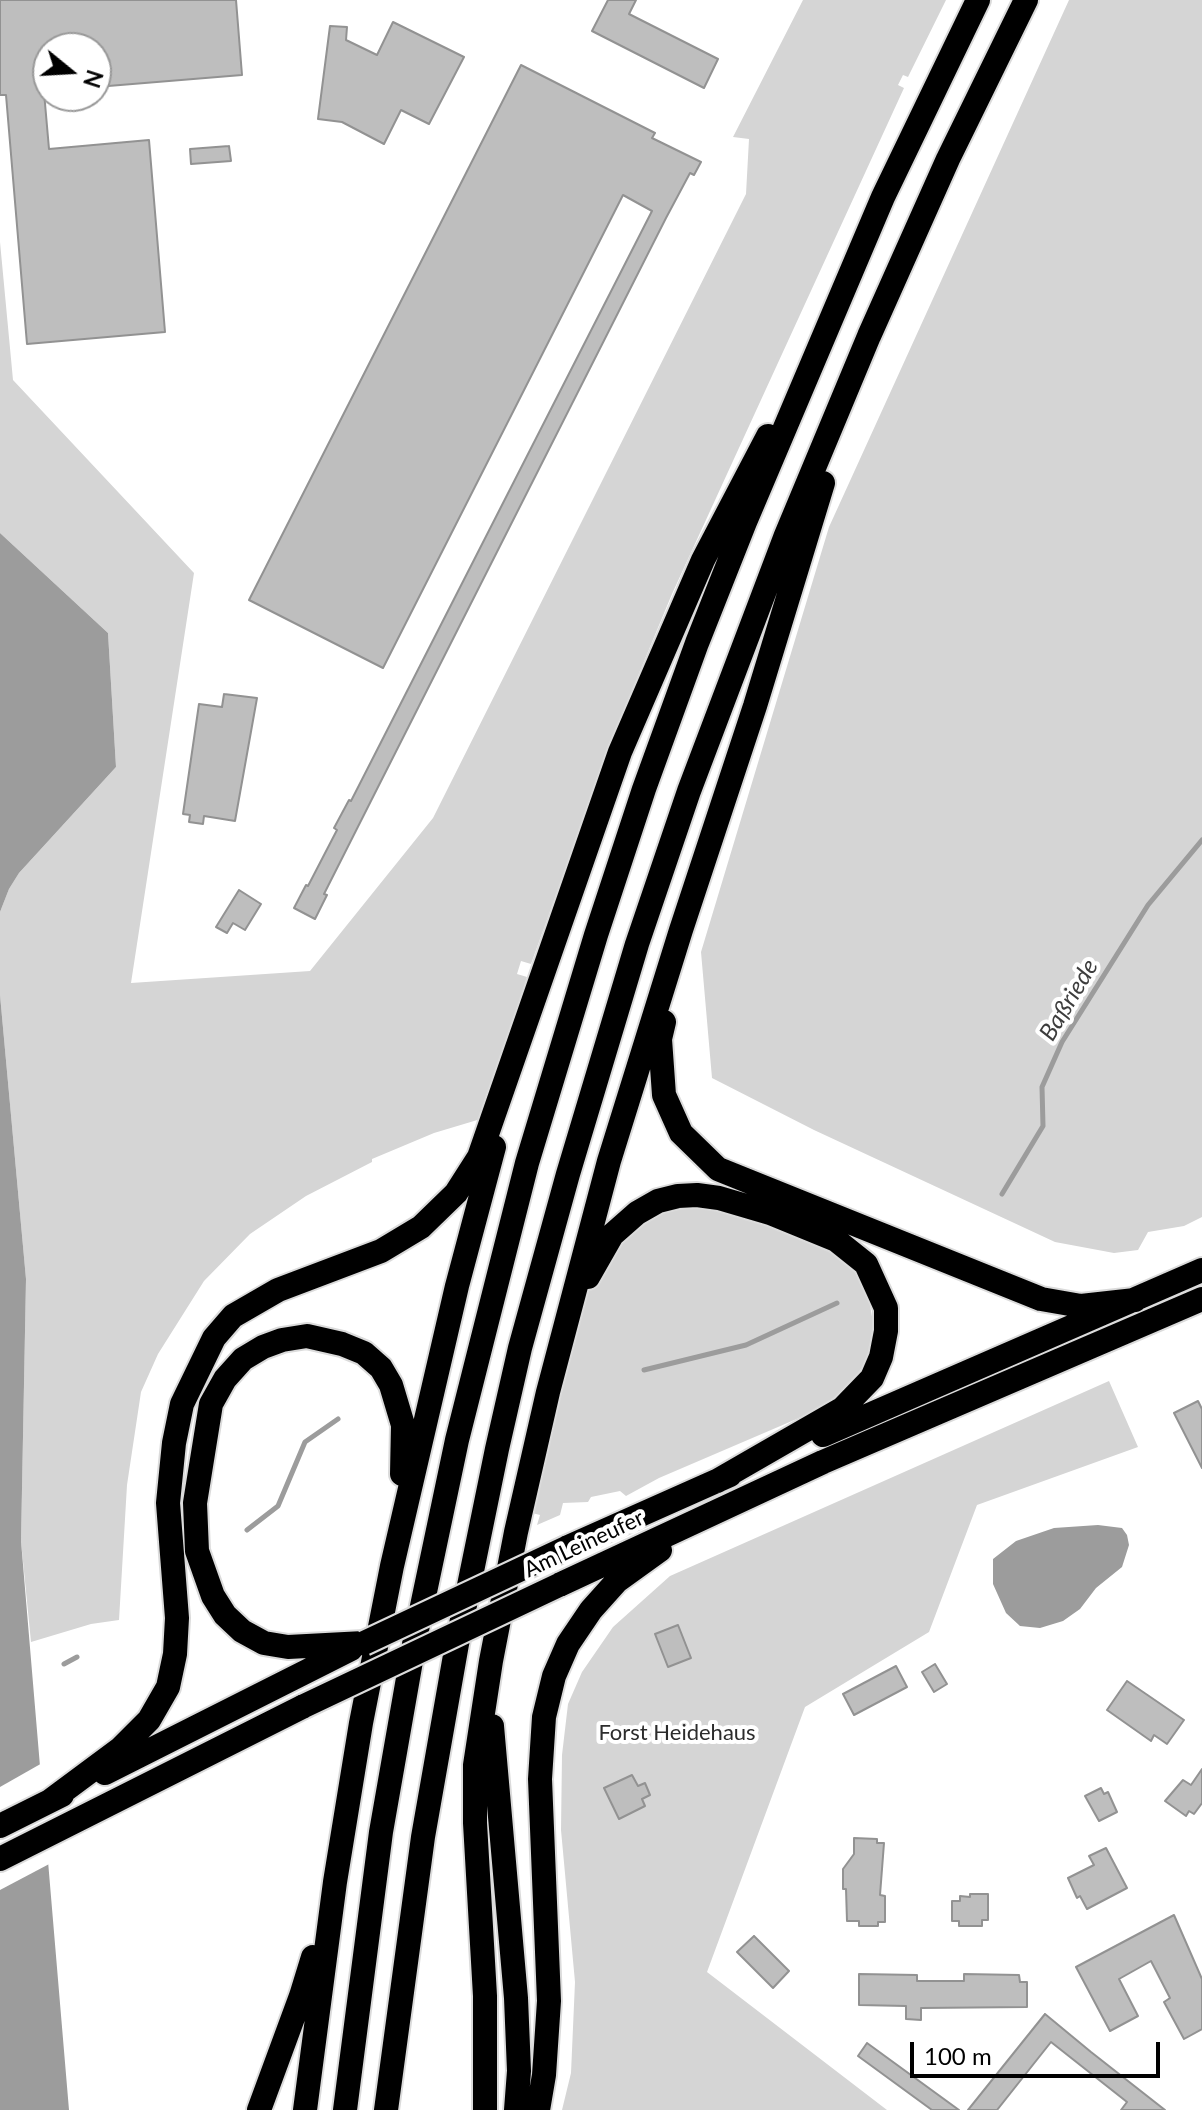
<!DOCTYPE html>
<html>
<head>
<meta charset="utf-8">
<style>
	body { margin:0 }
	#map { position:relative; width:1202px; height:2110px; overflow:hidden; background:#fff; font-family:Lato,sans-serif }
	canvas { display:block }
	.north { position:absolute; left:32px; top:32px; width:80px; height:80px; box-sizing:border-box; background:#fff; border:2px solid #999; border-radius:50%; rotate:108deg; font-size:22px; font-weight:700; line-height:32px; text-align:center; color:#000 }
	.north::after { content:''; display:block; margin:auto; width:28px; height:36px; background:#000; clip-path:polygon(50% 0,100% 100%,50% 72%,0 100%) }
	.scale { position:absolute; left:910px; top:2042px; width:250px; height:36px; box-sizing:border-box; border:4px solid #000; border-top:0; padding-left:10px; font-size:24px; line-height:28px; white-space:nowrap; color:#000; -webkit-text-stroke:6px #fff; paint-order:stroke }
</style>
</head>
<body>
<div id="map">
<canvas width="1202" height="2110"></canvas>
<div class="north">N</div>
<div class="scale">100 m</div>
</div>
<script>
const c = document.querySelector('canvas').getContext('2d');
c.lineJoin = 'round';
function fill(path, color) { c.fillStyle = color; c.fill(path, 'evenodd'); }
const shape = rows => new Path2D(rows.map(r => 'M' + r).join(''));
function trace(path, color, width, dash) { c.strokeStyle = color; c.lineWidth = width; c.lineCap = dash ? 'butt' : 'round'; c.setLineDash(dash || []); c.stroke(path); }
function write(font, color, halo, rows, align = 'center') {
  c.font = font + ' Lato,sans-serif'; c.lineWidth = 8; c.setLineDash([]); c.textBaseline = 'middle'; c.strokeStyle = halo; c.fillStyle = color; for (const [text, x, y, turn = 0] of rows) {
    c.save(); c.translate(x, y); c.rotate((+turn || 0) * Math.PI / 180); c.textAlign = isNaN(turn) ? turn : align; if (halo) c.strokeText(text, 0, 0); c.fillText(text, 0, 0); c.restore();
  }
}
const green = shape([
	[803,0,946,0,908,77,903,75,898,85,904,88,672,594,616,729,531,964,521,961,517,974,527,977,484,1118,434,1133,372,1159,372,1162,306,1196,250,1234,204,1281,158,1354,141,1392,127,1485,119,1620,91,1624,31,1642,21,1541,26,1279,0,995,0,912,9,889,19,873,116,767,108,633,0,533,0,242,13,380,194,573,131,983,310,971,433,818,746,194,749,139,733,137],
	[1069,0,1202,0,1202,1217,1184,1226,1148,1232,1138,1250,1114,1253,1055,1242,814,1130,712,1078,701,952,829,527],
	[691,1204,721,1208,824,1245,841,1257,855,1272,869,1298,873,1323,871,1346,864,1364,853,1382,820,1409,659,1478,626,1496,620,1491,591,1497,588,1502,563,1503,560,1515,537,1525,540,1515,532,1513,578,1320,590,1285,602,1258,654,1212],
	[1109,1381,1138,1447,977,1505,929,1632,805,1707,707,1972,887,2110,562,2110,571,2073,575,1982,561,1830,562,1755,568,1704,582,1672,613,1627,670,1576]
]);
const water = shape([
	[0,533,108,633,116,767,19,873,9,889,0,912],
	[0,995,26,1279,21,1541,69,2110,0,2110],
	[1098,1525,1122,1528,1127,1535,1129,1545,1122,1567,1096,1588,1080,1609,1063,1621,1040,1628,1020,1626,1006,1613,993,1584,993,1559,1016,1541,1054,1528]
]);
const pier = shape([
	[44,1762,53,1862,0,1890,0,1787]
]);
const stream = shape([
	[1002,1194,1043,1126,1042,1087,1062,1042,1148,905,1202,840],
	[644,1370,746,1345,837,1303],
	[247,1530,278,1506,305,1442,338,1419],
	[64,1664,77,1657]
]);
const building = shape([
	[0,0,236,0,242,75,96,87,96,48,48,48,48,91,44,92,49,149,149,140,165,332,27,344,6,95,0,95,0,0],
	[608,0,636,0,629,14,718,59,704,88,592,31,608,0],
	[393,22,464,57,429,124,401,110,384,144,342,122,318,119,330,26,347,27,346,40,377,55,393,22],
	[521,65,655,133,652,138,701,162,694,175,690,173,666,218,377,789,324,894,327,895,315,919,294,908,306,885,308,886,337,830,334,828,349,800,351,801,652,211,623,195,383,668,249,600,521,65],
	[229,146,231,161,191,164,190,149,229,146],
	[224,694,257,698,235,821,204,816,203,824,189,822,190,815,183,814,199,704,222,707,224,694],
	[239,890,261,904,245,930,233,923,227,933,216,927,239,890],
	[1198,1401,1202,1409,1202,1468,1174,1413,1198,1401],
	[678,1625,691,1658,668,1667,655,1634,678,1625],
	[935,1664,947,1684,934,1692,922,1672,935,1664],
	[896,1666,907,1687,854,1715,843,1694,896,1666],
	[1127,1681,1184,1720,1167,1744,1154,1735,1151,1741,1107,1710,1127,1681],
	[1202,1769,1202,1803,1194,1814,1189,1811,1186,1816,1165,1801,1183,1780,1191,1785,1202,1769],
	[632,1775,638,1786,645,1783,650,1795,642,1799,645,1806,619,1819,604,1788,632,1775],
	[1101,1788,1104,1794,1108,1792,1117,1812,1099,1821,1085,1796,1101,1788],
	[854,1838,877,1839,877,1843,884,1843,880,1895,885,1896,885,1922,878,1922,878,1926,859,1926,859,1921,847,1921,846,1889,843,1889,843,1869,854,1854,854,1838],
	[1106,1848,1127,1888,1087,1909,1080,1896,1077,1898,1068,1878,1094,1865,1089,1856,1106,1848],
	[970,1894,988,1894,988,1920,982,1920,982,1926,959,1926,959,1921,952,1921,952,1901,960,1901,960,1896,970,1897,970,1894],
	[1174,1915,1202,1979,1202,2029,1184,2039,1164,2002,1170,1998,1151,1961,1119,1979,1138,2016,1110,2031,1076,1967,1174,1915],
	[754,1936,789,1971,773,1988,737,1952,754,1936],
	[859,1974,917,1975,917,1981,964,1981,964,1974,1019,1975,1020,1982,1027,1982,1027,2007,921,2008,921,2020,906,2019,906,2006,859,2005,859,1974],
	[1045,2014,1091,2052,1165,2110,1121,2110,1127,2102,1051,2042,997,2110,968,2110,1045,2014],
	[867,2043,959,2110,932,2110,858,2056,867,2043]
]);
const highway = shape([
	[664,1022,660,1039,664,1095,681,1133,718,1169,1041,1299,1081,1306,1135,1300],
	[588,1277,612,1235,637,1213,658,1201,678,1196,697,1195,719,1198,770,1213,836,1240,866,1264,886,1308,886,1331,881,1357,872,1378,842,1409,717,1481],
	[823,1435,1202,1270],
	[566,1548,730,1475],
	[559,1585,823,1462,1202,1299],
	[364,1643,288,1647,264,1643,242,1631,225,1615,213,1596,197,1551,195,1503,211,1404,225,1379,243,1359,263,1347,282,1340,307,1336,342,1344,364,1353,381,1368,391,1385,403,1425,402,1474],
	[492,1726,516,1998,519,2071,516,2110],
	[105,1773,351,1649],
	[50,1801,120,1749,149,1720,168,1687,175,1654,177,1618,168,1503,174,1443,182,1404,214,1338,233,1316,278,1290,381,1251,421,1227,456,1193,479,1157,620,752,703,560,768,436],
	[0,1826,62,1795],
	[0,1859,304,1706],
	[259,2110,301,1996,313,1957],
	[305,2110,335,1882,361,1723,392,1566,457,1286,494,1147],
	[345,2110,381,1832,414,1644,457,1440,527,1163,596,935,644,789,697,643,745,522,883,197,978,0],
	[386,2110,423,1837,457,1644,497,1449,520,1348,568,1174,637,944,689,791,786,535,869,336,948,159,1026,0],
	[485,2110,485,1996,475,1823,475,1765,491,1661,516,1532,548,1392,609,1161,681,930,755,706,823,483],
	[538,2110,544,2075,549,2001,540,1779,544,1717,554,1676,568,1644,591,1610,617,1581,660,1550]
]);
const highwayBridge = shape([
	[364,1643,566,1548],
	[304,1706,559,1585]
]);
const streetNames = [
	["Am Leineufer",584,1544,-25]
];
const parkNames = [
	["Forst Heidehaus",677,1733]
];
const waterNames = [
	["Baßriede",1069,1000,-59]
];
fill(green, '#d5d5d5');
fill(water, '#9c9c9c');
fill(pier, '#fff');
trace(stream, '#9c9c9c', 5);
fill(building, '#bebebe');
trace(building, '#929292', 2);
trace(highway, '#dbdbdb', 28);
trace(highway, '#000', 24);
trace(highwayBridge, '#dbdbdb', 28, []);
trace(highwayBridge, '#000', 24);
write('22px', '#000', '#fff', streetNames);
write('22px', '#2c2c2c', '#fff', parkNames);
write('italic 24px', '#3d3d3d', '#fff', waterNames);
</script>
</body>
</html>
